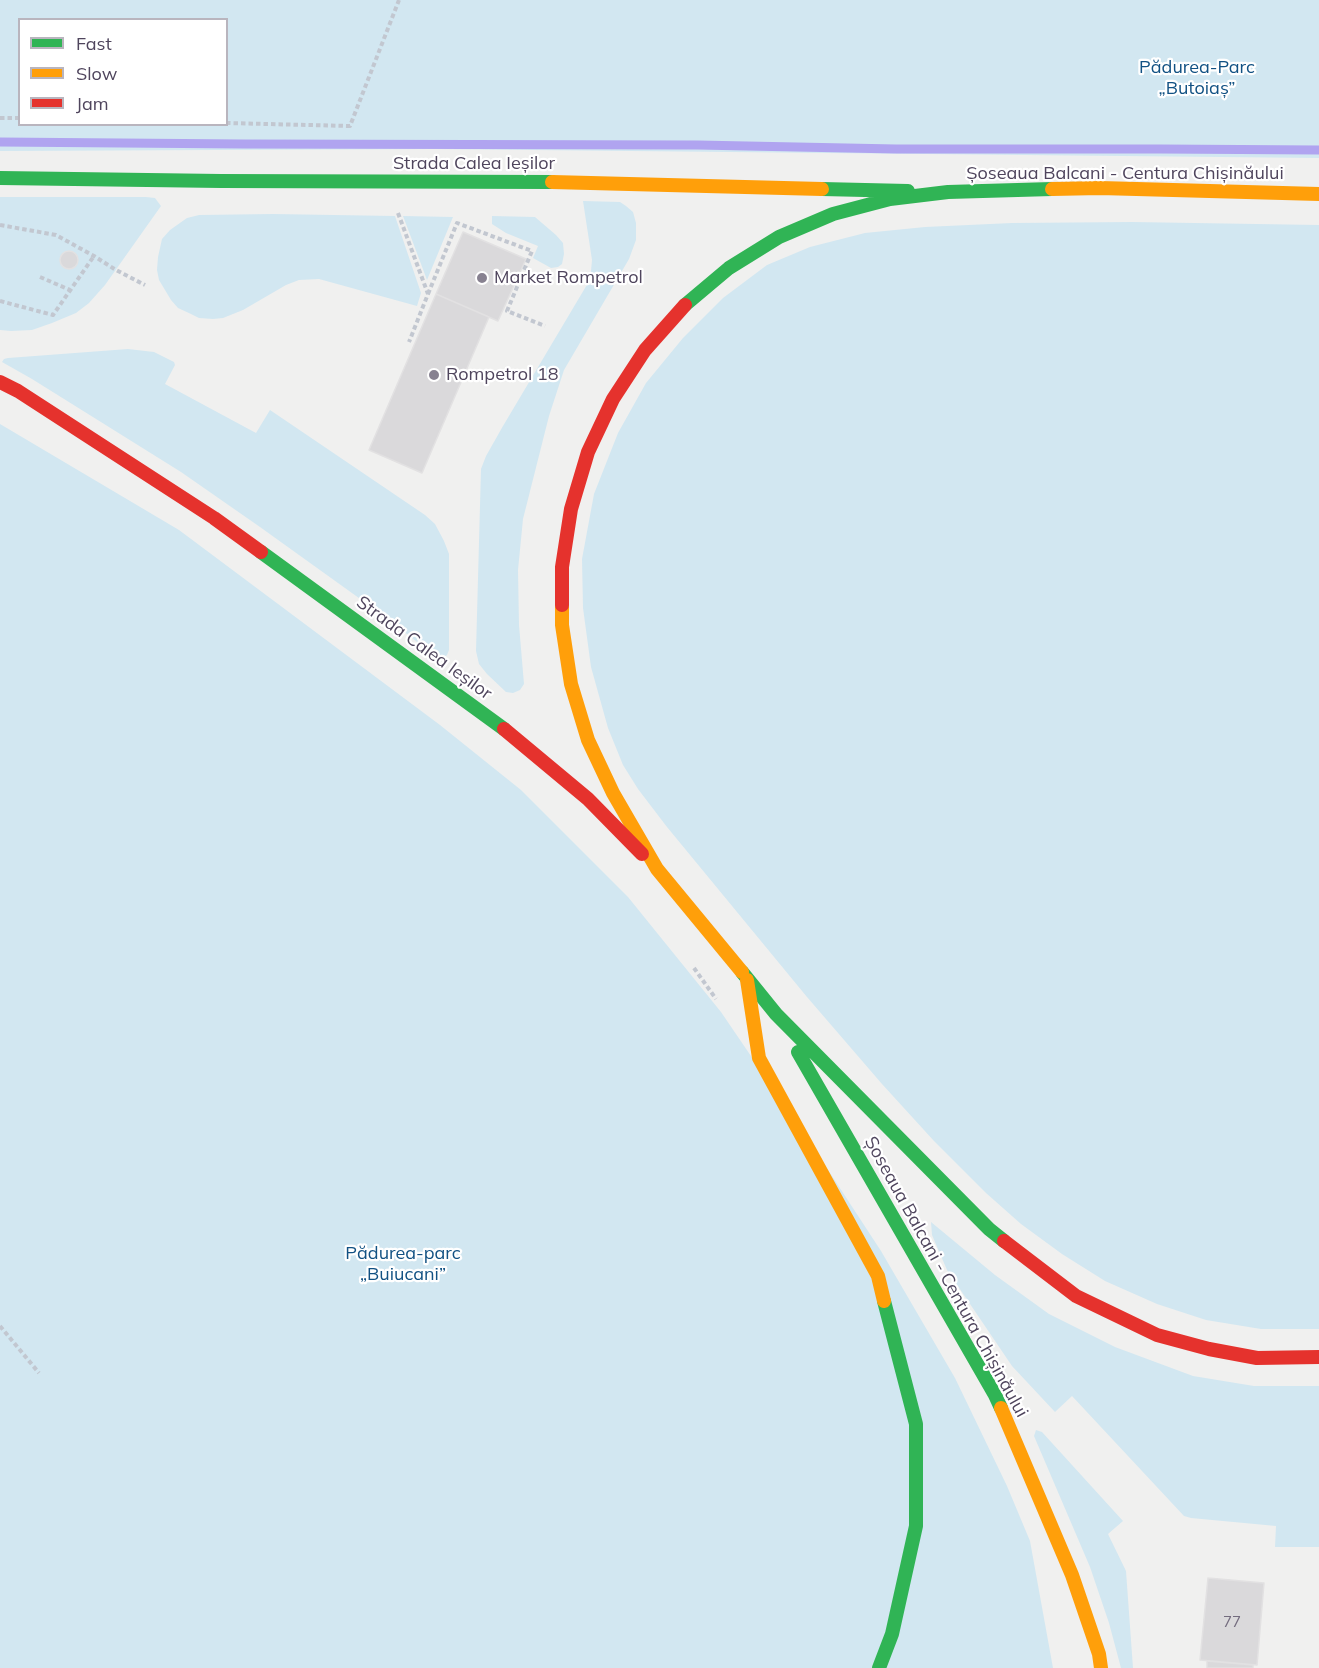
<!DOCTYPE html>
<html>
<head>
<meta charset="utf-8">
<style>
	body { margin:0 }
	#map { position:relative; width:1319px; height:1668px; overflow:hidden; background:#f0f0ef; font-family:Mulish,sans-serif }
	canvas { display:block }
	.legend { position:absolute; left:18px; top:18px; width:210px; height:108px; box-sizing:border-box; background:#fff; border:2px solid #b9b5be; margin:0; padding:8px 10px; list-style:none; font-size:18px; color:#4f455d }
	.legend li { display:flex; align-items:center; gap:12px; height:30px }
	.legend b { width:30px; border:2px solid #b9b5be }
</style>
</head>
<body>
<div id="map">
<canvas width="1319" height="1668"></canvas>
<ul class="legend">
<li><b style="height:8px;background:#30b455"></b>Fast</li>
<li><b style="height:8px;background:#ff9f0a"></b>Slow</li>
<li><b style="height:8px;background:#e5322d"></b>Jam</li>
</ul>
</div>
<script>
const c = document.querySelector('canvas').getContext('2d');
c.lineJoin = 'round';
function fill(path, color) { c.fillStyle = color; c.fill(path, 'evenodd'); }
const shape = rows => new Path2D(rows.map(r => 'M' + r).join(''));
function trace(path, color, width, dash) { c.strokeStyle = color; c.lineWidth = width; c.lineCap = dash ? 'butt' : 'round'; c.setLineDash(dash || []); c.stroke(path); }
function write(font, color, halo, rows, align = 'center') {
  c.font = font + ' Mulish,sans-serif'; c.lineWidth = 4.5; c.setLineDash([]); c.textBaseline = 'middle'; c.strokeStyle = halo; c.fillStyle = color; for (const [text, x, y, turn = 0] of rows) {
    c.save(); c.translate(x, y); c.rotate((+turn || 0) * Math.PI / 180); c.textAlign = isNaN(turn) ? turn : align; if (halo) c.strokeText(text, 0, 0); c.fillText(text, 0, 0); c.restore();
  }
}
const green = shape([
	[0,0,1319,0,1319,158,434,149,0,151],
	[20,20,226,20,226,124,20,124],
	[0,197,146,197,155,198,161,206,105,285,89,303,76,313,52,323,32,330,11,331,0,330],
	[583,201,620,202,626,206,633,212,636,223,636,240,629,259,564,370,549,416,523,519,518,570,519,625,524,684,520,690,513,693,506,692,487,674,479,664,476,651,481,469,486,456,503,426,588,283,591,271,592,260],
	[273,214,395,216,421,293,417,306,319,279,299,280,286,285,243,310,223,318,213,319,199,318,191,314,178,308,171,300,159,280,157,270,158,257,162,239,170,230,187,218,199,215],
	[403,216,453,217,427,280],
	[492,216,535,217,556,235,563,243,564,254,562,264,558,267,551,268,533,258,538,246,506,233,492,224],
	[1132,222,1319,225,1319,1329,1261,1329,1206,1320,1157,1304,1105,1281,1062,1254,1021,1224,986,1193,934,1141,882,1084,807,997,667,827,638,789,623,765,608,728,591,667,583,608,582,559,594,494,618,433,646,383,683,338,723,298,767,265,810,247,865,233,925,227,1012,223],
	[128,349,154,352,174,362,175,365,165,384,256,433,270,410,425,515,435,524,444,541,449,554,449,650,447,655,441,660,438,658,377,611,260,527,181,472,32,379,2,362,4,359,8,358],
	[0,424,179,530,440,725,521,790,628,897,721,1012,817,1153,881,1251,955,1378,1007,1486,1030,1541,1053,1668,0,1668],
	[931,1222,995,1275,1049,1314,1115,1347,1193,1376,1254,1386,1319,1386,1319,1547,1275,1547,1276,1526,1191,1518,1184,1516,1072,1396,1055,1412,1012,1366,947,1270,932,1235],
	[1036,1430,1042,1432,1123,1521,1108,1534,1126,1571,1133,1668,1121,1668,1109,1623,1090,1567,1034,1436]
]);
const stream = shape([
	[0,142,243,144,698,145,896,149,1161,149,1319,150]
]);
const building = shape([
	[463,232,526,259,498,321,436,294,463,232],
	'60 260a9 9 0 1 1 18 0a9 9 0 1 1-18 0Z',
	[436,294,489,317,422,473,369,450,436,294],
	[1208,1578,1264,1583,1257,1665,1200,1660,1208,1578],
	[1207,1661,1253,1665,1253,1668,1207,1668,1207,1661]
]);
const path = shape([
	[0,118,20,118],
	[226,123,350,126,399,0],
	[398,213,428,294,409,342],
	[0,225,56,235,94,256,116,270,145,285],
	[40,277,70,290],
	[428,294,457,223,532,251,507,311,545,326],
	[0,301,53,315,94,256],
	[694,968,716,999],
	[0,1326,39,1373]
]);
const fast = shape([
	[0,178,221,181,552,182],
	[822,189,908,191],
	[685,305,729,268,779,237,833,214,890,199,948,192,1052,189],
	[261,552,504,729],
	[742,972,776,1014,989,1229,1004,1241],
	[798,1052,995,1395,1001,1408],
	[879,1668,892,1634,916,1526,916,1424,884,1301]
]);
const slow = shape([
	[552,182,822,189],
	[1052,189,1100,188,1319,194],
	[562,605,562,625,571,684,588,740,613,793,657,869,742,972],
	[747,980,759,1058,878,1276,884,1301],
	[1001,1408,1072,1575,1099,1654,1101,1668]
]);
const jam = shape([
	[0,382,18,391,214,518,261,552],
	[562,605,562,567,571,509,588,452,613,399,645,350,685,305],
	[504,729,588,799,642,854],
	[1004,1241,1076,1296,1157,1335,1209,1349,1257,1358,1319,1357]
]);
const markers = [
	[482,278,6,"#878190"],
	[434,375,6,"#878190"]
];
const numberNames = [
	["77",1232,1622]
];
const parkNames = [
	["Pădurea-Parc",1197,68],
	["„Butoiaș”",1197,89],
	["Pădurea-parc",403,1254],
	["„Buiucani”",403,1275]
];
const streetNames = [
	["Strada Calea Ieșilor",474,164],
	["Șoseaua Balcani - Centura Chișinăului",1125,174],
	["Strada Calea Ieșilor",424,648,36],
	["Șoseaua Balcani - Centura Chișinăului",946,1277,61]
];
const poiNames = [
	["Market Rompetrol",494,278],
	["Rompetrol 18",446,375]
];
fill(green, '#d2e7f1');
trace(stream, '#b0a4f0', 9);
fill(building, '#dad9db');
trace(building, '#e2e1e2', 1.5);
trace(path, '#c2c7d0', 4, [4.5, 3]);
trace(fast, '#30b455', 14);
trace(slow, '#ff9f0a', 14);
trace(jam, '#e5322d', 14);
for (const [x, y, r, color] of markers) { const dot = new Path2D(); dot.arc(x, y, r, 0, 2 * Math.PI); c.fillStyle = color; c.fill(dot); trace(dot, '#fff', 2); }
write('15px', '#736c7e', null, numberNames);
write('18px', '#115183', '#fff', parkNames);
write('18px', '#4f455d', '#fff', streetNames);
write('18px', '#4f455d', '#fff', poiNames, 'left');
</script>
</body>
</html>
